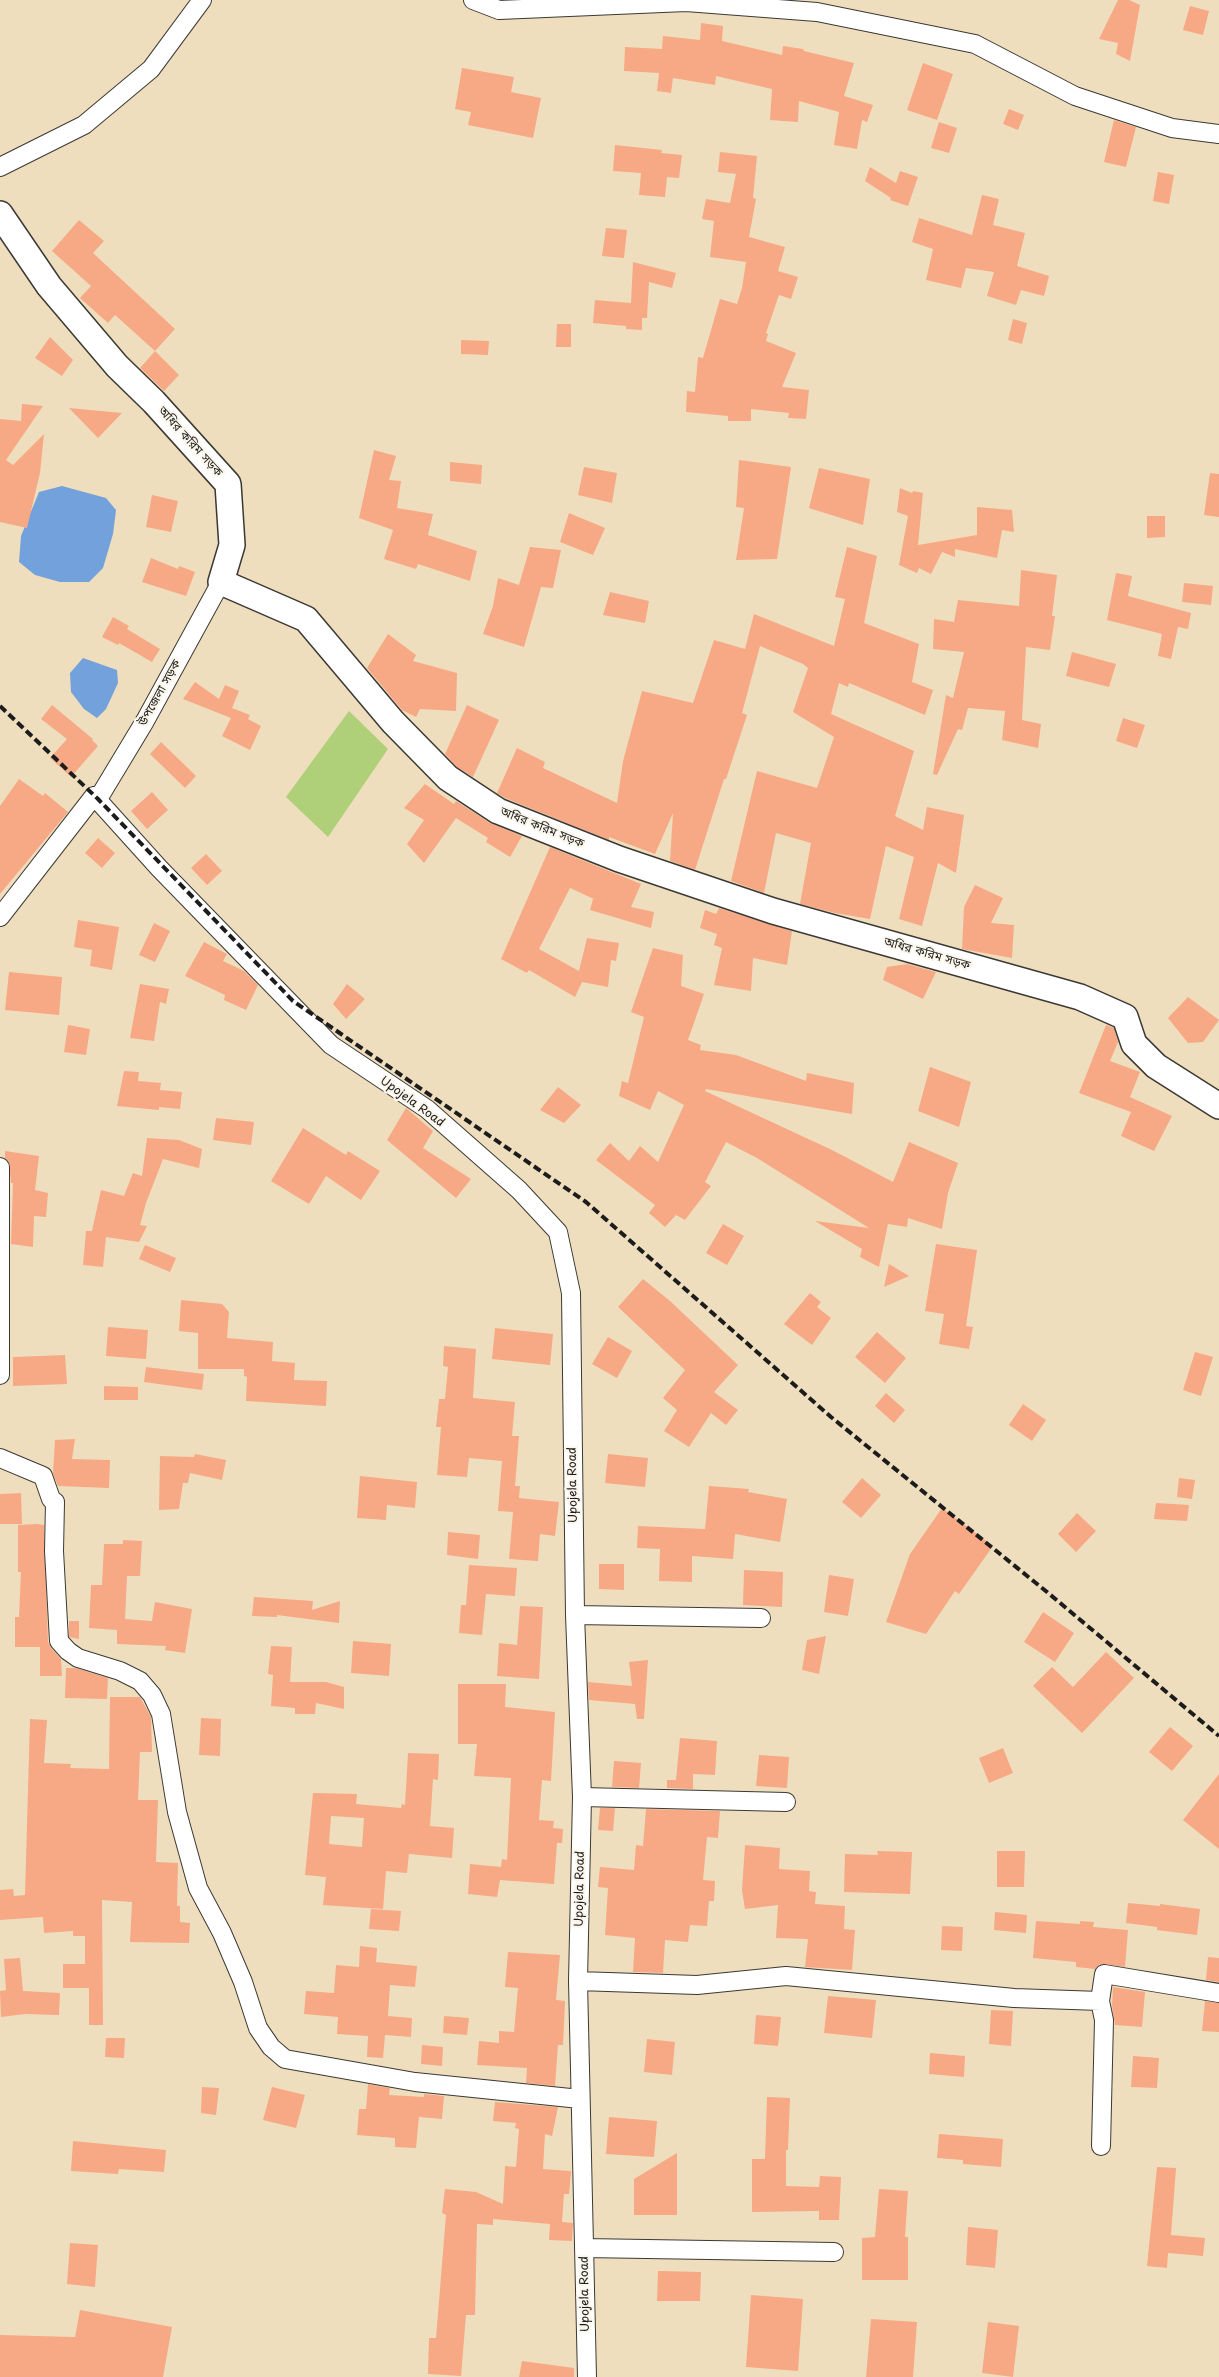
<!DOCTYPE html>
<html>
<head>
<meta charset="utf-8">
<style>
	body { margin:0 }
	canvas { display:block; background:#eedebd }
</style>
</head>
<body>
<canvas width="1219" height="2377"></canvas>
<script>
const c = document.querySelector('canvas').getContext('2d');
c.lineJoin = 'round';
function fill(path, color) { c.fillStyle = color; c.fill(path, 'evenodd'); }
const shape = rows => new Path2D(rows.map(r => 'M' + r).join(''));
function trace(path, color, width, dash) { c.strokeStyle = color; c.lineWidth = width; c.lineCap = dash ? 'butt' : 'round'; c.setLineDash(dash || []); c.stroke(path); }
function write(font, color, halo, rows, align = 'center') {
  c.font = font + ' "Playpen Sans","Noto Sans Bengali",sans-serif'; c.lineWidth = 4.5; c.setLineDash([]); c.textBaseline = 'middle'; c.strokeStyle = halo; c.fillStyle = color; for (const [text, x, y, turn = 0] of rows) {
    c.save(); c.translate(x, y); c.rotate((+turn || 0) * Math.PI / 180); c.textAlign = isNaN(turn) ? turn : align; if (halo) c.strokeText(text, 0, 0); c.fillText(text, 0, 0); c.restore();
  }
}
const green = shape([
	[349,711,388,749,328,837,286,797]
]);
const water = shape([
	[62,486,106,498,116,510,113,534,103,568,89,582,60,582,35,575,19,562,21,536,39,492],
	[83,658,117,670,118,683,106,709,97,718,84,709,71,692,70,673]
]);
const building = shape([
	[1118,0,1129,0,1140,5,1130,61,1116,54,1118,43,1099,39],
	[1190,6,1209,11,1203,35,1183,30],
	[701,23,723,26,722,41,782,55,783,46,803,49,804,51,854,63,844,96,873,105,867,122,862,120,857,149,834,145,839,112,799,101,798,122,770,120,772,89,716,76,715,85,673,78,671,93,657,91,659,73,624,71,625,47,662,49,663,36,700,40],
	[923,63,953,74,937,120,907,110],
	[462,68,514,77,511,92,541,98,533,138,468,125,471,112,455,109],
	[1009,109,1024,115,1018,130,1003,124],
	[1114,120,1136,127,1126,167,1104,162],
	[939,122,957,128,949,153,931,148],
	[615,145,662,150,661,153,682,155,679,178,667,177,665,197,639,195,641,173,613,171],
	[720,152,757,156,753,198,756,199,749,237,785,247,778,271,798,277,791,299,779,295,766,333,768,334,766,341,796,353,782,387,809,390,806,419,788,418,789,413,751,409,751,421,728,421,728,416,686,412,687,391,695,392,698,357,703,358,720,299,737,304,742,288,746,262,710,257,714,221,702,219,706,199,730,203,736,174,718,172],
	[870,167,896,183,900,171,918,177,908,206,890,200,891,198,865,181],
	[1158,172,1174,175,1169,204,1153,201],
	[982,195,999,199,993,225,1025,233,1017,266,1049,276,1044,296,1021,290,1016,305,987,296,994,272,966,268,961,288,926,280,933,249,912,242,919,218,972,235],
	[79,220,104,241,93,253,175,329,155,351,115,315,108,323,80,298,91,286,52,251],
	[606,228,627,230,624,258,602,256],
	[633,262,676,273,672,288,649,282,647,318,642,318,642,330,626,329,626,326,593,323,595,300,631,303],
	[1013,319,1027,323,1022,344,1008,340],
	[557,324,571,324,571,347,556,347],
	[50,337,73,360,62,376,35,358],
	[461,340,489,341,488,355,461,354],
	[155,351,179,375,164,391,140,368],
	[22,404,43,406,6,460,13,465,44,434,40,473,27,528,0,522,0,419,21,421],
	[69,408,122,413,98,438],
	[374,450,396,456,389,480,401,481,397,508,433,514,428,535,477,551,470,581,418,564,416,569,384,559,393,530,359,518],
	[739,460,791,467,777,559,736,560,744,508,736,507],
	[450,462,482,465,481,484,450,481],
	[584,467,617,473,612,503,578,495],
	[819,468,870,479,863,525,809,508],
	[1210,473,1219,474,1219,517,1204,515],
	[900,488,912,493,913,491,923,493,918,545,977,535,977,507,1012,510,1014,532,1002,530,997,558,955,549,955,557,942,552,931,574,919,568,917,573,899,565,908,516,897,512],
	[152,495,178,501,171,532,146,527],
	[569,513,605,528,593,555,560,542],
	[1147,516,1165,516,1165,537,1147,538],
	[530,547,561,550,553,588,541,587,524,647,483,634,493,606,498,578,519,585],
	[847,547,877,556,864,623,919,644,912,682,933,690,925,715,849,683,848,687,839,683,831,714,914,751,895,816,923,830,927,807,964,815,956,873,938,863,922,926,899,919,914,857,886,846,870,919,835,913,800,904,811,843,776,833,764,893,731,881,757,771,817,788,834,737,793,712,808,668,803,664,760,646,742,713,747,715,726,779,724,779,695,870,670,861,673,813,655,854,609,837,609,840,505,798,497,793,517,748,545,762,543,768,617,803,623,761,642,691,693,703,714,640,745,649,754,614,834,646,845,599,835,597],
	[151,558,178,569,179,566,195,572,186,596,142,582],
	[1021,570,1057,575,1052,616,1055,616,1050,650,1026,647,1022,720,1041,724,1038,748,1002,740,1005,711,968,708,962,730,958,729,937,775,933,774,946,695,953,698,964,652,933,649,934,619,954,622,958,600,1019,606],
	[1116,573,1132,576,1128,596,1191,613,1188,629,1178,627,1171,659,1158,656,1162,634,1107,620],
	[1184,583,1213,586,1211,605,1182,602],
	[610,592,649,601,645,623,603,615],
	[113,617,129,626,127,629,160,649,152,662,119,643,118,645,102,637],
	[388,634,416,655,413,661,457,673,456,711,420,709,416,717,402,710,367,668],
	[1072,652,1116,664,1109,687,1066,676],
	[195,682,219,699,225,685,239,691,232,708,250,715,248,719,261,726,250,750,222,736,231,718,183,699],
	[52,705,93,739,92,740,98,746,71,777,50,758,67,739,41,719],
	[467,705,499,720,473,777,457,767,445,754],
	[1123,718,1145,725,1137,748,1116,741],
	[161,742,196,776,185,788,150,754],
	[19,779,43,796,45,793,68,812,0,894,0,806],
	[425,784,454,804,456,801,490,823,522,836,510,857,486,842,488,838,456,818,424,863,407,844,424,820,404,808],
	[152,792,168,810,147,829,131,811],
	[98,838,115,853,102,868,85,853],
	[550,847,641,884,631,907,654,912,651,928,590,910,593,899,596,900,570,888,539,949,579,971,587,938,619,943,616,961,611,960,608,987,582,982,575,997,529,970,527,973,501,959],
	[206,854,222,871,207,885,191,868],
	[975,885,1003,898,991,923,1014,925,1012,958,962,949,964,907],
	[719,908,792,931,787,965,753,958,751,991,714,985,722,948,714,945,717,934,700,928,705,910,716,914],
	[78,920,119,927,112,970,90,966,92,950,74,947],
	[154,923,170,931,155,962,139,955],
	[204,942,227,954,223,961,244,971,258,985,246,1010,224,1000,225,995,185,976],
	[653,948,683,955,681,986,704,994,688,1040,701,1045,700,1050,736,1055,806,1081,807,1073,854,1083,852,1114,706,1089,705,1091,832,1150,893,1182,909,1142,958,1163,948,1193,942,1229,908,1218,907,1227,888,1224,879,1267,860,1257,862,1249,815,1221,869,1228,757,1158,726,1142,705,1182,711,1186,685,1220,676,1215,665,1227,649,1213,655,1205,596,1160,610,1143,629,1161,640,1146,658,1162,684,1105,658,1091,650,1110,619,1096,622,1081,628,1083,644,1017,631,1012],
	[907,964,936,972,923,999,883,980,887,967],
	[9,972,62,977,59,1015,5,1010],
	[140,984,169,989,166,1004,160,1002,154,1041,130,1038],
	[347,984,365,999,346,1019,333,1004],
	[1188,997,1219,1020,1203,1042,1188,1043,1168,1018],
	[68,1025,90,1029,86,1055,64,1052],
	[1106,1025,1114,1028,1118,1042,1110,1061,1140,1072,1130,1097,1172,1116,1154,1151,1121,1136,1131,1112,1079,1093],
	[930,1067,971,1082,959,1127,918,1111],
	[124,1071,139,1072,138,1081,161,1083,160,1090,182,1092,180,1109,159,1107,159,1110,117,1106],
	[558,1087,581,1105,564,1123,540,1110],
	[406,1108,433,1131,423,1148,471,1179,456,1198,387,1140],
	[216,1118,254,1122,251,1145,213,1140],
	[303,1128,346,1155,348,1151,380,1171,361,1200,326,1176,309,1204,271,1181],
	[147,1138,179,1140,202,1149,199,1168,163,1159,146,1203,140,1225,147,1226,139,1242,106,1237,103,1267,83,1265,86,1231,92,1231,101,1190,124,1196,133,1173,142,1176],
	[5,1151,39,1156,35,1190,48,1193,46,1217,34,1216,33,1247,11,1244,13,1183,11,1183,9,1162,5,1158],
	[723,1224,744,1236,727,1265,706,1253],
	[936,1244,977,1250,966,1326,973,1327,969,1349,939,1344,944,1314,925,1311],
	[145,1245,176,1258,170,1272,139,1259],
	[889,1264,909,1276,884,1287],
	[643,1279,670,1301,738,1365,714,1392,738,1410,726,1425,711,1413,689,1447,664,1431,677,1410,663,1398,685,1370,618,1307],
	[810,1293,821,1302,817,1307,831,1318,812,1345,784,1324],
	[181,1300,222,1304,229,1312,227,1338,273,1342,272,1361,295,1363,294,1380,327,1381,326,1406,246,1401,247,1377,244,1376,244,1369,198,1369,198,1333,179,1331],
	[108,1327,148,1330,146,1359,106,1356],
	[495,1328,553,1334,550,1365,492,1359],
	[877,1332,906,1358,885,1383,855,1357],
	[608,1337,632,1351,617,1378,592,1364],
	[444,1346,476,1349,473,1398,515,1402,512,1436,519,1436,515,1486,520,1486,519,1498,559,1502,555,1536,540,1534,538,1561,509,1559,513,1512,498,1511,502,1461,469,1458,467,1477,437,1475,441,1427,436,1427,439,1399,445,1399,448,1367,443,1366],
	[1195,1352,1213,1357,1201,1396,1183,1390],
	[65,1355,67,1384,13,1386,13,1357],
	[146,1367,204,1374,202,1390,144,1382],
	[104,1386,138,1387,138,1400,104,1400],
	[886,1393,905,1410,894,1423,875,1406],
	[1023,1404,1046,1420,1032,1441,1009,1425],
	[75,1439,72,1459,110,1460,109,1488,58,1486,53,1474,55,1440],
	[195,1454,226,1460,222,1480,190,1473,188,1483,183,1483,179,1509,159,1510,160,1456,194,1457],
	[608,1454,648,1458,645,1487,605,1483],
	[360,1476,417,1482,415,1508,387,1505,386,1520,357,1518],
	[862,1478,881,1495,861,1518,842,1502],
	[1179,1478,1195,1480,1192,1499,1177,1497],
	[709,1486,749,1489,748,1492,787,1499,780,1542,735,1534,733,1559,692,1556,692,1582,659,1581,660,1549,637,1548,638,1526,705,1529],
	[21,1493,22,1524,0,1524,0,1494],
	[1156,1503,1189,1505,1187,1521,1154,1519],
	[942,1508,993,1546,959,1594,955,1591,926,1634,886,1622,910,1554],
	[1077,1513,1096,1531,1076,1552,1058,1534],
	[37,1524,44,1525,48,1642,51,1648,61,1659,62,1676,40,1676,40,1647,15,1647,15,1617,19,1617,21,1572,18,1572,18,1525],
	[448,1532,480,1535,478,1559,447,1555],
	[123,1540,142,1541,140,1576,127,1576,125,1619,152,1621,155,1602,192,1609,185,1653,165,1650,166,1646,117,1644,117,1630,89,1628,91,1585,102,1585,104,1544,123,1544],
	[599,1564,624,1564,624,1590,599,1589],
	[469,1565,517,1568,515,1596,486,1594,482,1635,459,1633,461,1605,466,1605],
	[744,1570,783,1572,782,1607,743,1605],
	[829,1575,854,1579,848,1616,824,1612],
	[254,1597,313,1601,312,1610,340,1601,339,1623,277,1615,277,1617,252,1616],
	[520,1606,543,1607,539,1679,497,1676,499,1643,517,1645],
	[1043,1612,1074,1633,1055,1662,1024,1642],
	[69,1621,79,1621,79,1639,69,1637],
	[826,1636,819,1674,802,1670,807,1640],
	[353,1641,391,1644,389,1676,351,1673],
	[271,1646,292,1647,290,1682,326,1682,344,1687,344,1709,316,1703,315,1714,295,1714,295,1708,271,1706,273,1675,268,1674],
	[1106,1652,1134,1678,1082,1733,1033,1686,1052,1667,1073,1687],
	[648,1660,644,1719,637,1719,635,1704,589,1700,588,1682,632,1686,629,1662],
	[66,1668,76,1668,108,1678,107,1699,65,1698],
	[458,1684,506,1684,505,1707,555,1712,551,1781,542,1780,539,1820,554,1821,553,1828,563,1829,562,1843,557,1843,554,1884,500,1880,497,1897,468,1894,470,1864,501,1867,502,1859,507,1860,511,1778,474,1776,477,1744,458,1744],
	[110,1697,140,1697,151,1717,152,1752,140,1752,138,1800,158,1800,156,1862,178,1863,177,1906,180,1906,180,1922,190,1923,189,1943,130,1942,132,1902,102,1900,103,2025,89,2025,89,1988,63,1988,63,1964,85,1964,85,1936,73,1936,73,1931,44,1933,43,1917,0,1920,0,1890,13,1889,14,1896,25,1895,30,1719,47,1720,44,1763,71,1764,70,1768,109,1769],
	[201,1718,221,1719,220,1756,199,1755],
	[1170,1727,1193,1746,1172,1771,1149,1752],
	[680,1738,717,1741,715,1775,693,1774,693,1789,667,1788,667,1780,676,1780],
	[1003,1748,1013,1773,989,1783,979,1758],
	[408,1753,439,1754,438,1780,433,1779,430,1826,454,1828,452,1858,409,1854,407,1873,386,1871,383,1909,323,1905,326,1877,305,1875,313,1793,357,1794,356,1804,401,1808,402,1804,405,1805],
	[331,1816,364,1818,362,1847,329,1844],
	[759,1755,789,1757,787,1788,756,1786],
	[614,1761,641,1763,639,1788,612,1787],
	[1219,1774,1219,1849,1183,1820],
	[600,1808,615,1808,613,1831,598,1830],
	[646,1809,720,1811,718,1838,707,1837,703,1880,715,1881,714,1901,709,1901,707,1926,690,1925,688,1942,665,1940,663,1973,633,1972,635,1938,605,1935,608,1888,598,1887,600,1867,634,1870,636,1845,643,1846],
	[745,1845,780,1848,779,1869,810,1871,809,1891,816,1892,815,1904,845,1906,844,1929,855,1930,852,1970,805,1967,808,1939,776,1938,778,1905,745,1909,742,1890],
	[877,1851,912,1852,910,1894,844,1892,845,1854,878,1855],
	[997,1851,1025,1851,1024,1887,997,1887],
	[1128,1903,1160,1906,1160,1904,1200,1909,1197,1935,1157,1930,1157,1927,1126,1923],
	[371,1909,401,1911,399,1931,369,1929],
	[995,1912,1027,1915,1026,1933,994,1930],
	[1036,1921,1080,1924,1080,1921,1094,1922,1093,1927,1128,1930,1125,1967,1105,1964,1100,1964,1095,1969,1076,1967,1076,1962,1033,1958],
	[942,1926,963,1927,962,1951,941,1950],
	[360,1946,377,1948,376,1962,417,1966,415,1987,390,1985,388,2016,412,2018,411,2037,385,2035,383,2058,367,2057,368,2036,337,2034,338,2017,304,2014,306,1991,334,1993,336,1965,359,1967],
	[508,1952,560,1955,556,2000,565,2001,564,2024,563,2045,558,2045,555,2086,526,2083,527,2068,477,2065,479,2041,499,2043,499,2031,514,2032,518,1988,505,1987],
	[1208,1957,1219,1958,1219,1982,1206,1980],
	[20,1958,23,1991,60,1993,59,2015,25,2014,1,2017,0,1991,6,1990,4,1959],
	[1113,1987,1145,1992,1142,2027,1115,2025,1112,2005],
	[828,1996,876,2000,872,2038,824,2033],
	[1205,2001,1219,2003,1219,2032,1202,2031],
	[991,2010,1013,2011,1011,2046,989,2044],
	[756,2015,781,2017,778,2046,754,2044],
	[444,2016,469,2018,467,2035,443,2033],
	[106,2038,125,2038,124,2058,105,2057],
	[647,2039,675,2042,672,2075,644,2072],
	[422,2045,443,2047,442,2066,421,2064],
	[930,2053,965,2056,964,2077,929,2074],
	[1133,2056,1159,2058,1157,2088,1131,2087],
	[368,2084,390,2088,389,2095,424,2097,424,2094,444,2096,442,2119,419,2117,416,2148,395,2147,395,2138,357,2135,359,2109,366,2109],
	[202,2087,219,2088,216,2115,201,2113],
	[272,2087,305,2095,296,2128,263,2120],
	[767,2097,790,2098,788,2150,786,2150,786,2186,819,2187,820,2176,841,2177,839,2220,819,2220,819,2211,752,2212,752,2159,765,2159],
	[495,2102,558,2107,552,2136,545,2134,543,2169,571,2171,569,2194,564,2194,562,2222,573,2223,572,2241,549,2240,550,2224,493,2219,493,2225,477,2224,475,2315,466,2315,461,2376,428,2374,429,2338,436,2338,446,2215,442,2213,445,2189,476,2192,503,2204,505,2166,516,2167,519,2129,515,2128,516,2123,493,2121],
	[609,2117,657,2121,654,2157,606,2154],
	[939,2134,1003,2139,1001,2167,963,2164,963,2160,937,2158],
	[73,2141,166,2150,164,2172,119,2169,118,2174,71,2171],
	[677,2153,677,2215,634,2215,634,2179],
	[1157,2167,1176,2168,1171,2235,1205,2238,1203,2256,1168,2253,1167,2268,1147,2266],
	[879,2189,908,2191,905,2237,908,2237,908,2280,862,2280,862,2238,875,2237],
	[968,2227,998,2230,995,2268,966,2265],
	[70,2243,98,2245,95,2287,67,2284],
	[658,2271,701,2272,700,2301,657,2301],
	[751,2295,803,2299,798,2371,746,2367],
	[80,2310,172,2327,163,2377,0,2377,0,2335,75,2337],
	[871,2319,917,2322,913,2377,866,2377],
	[988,2322,1019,2326,1013,2377,982,2373],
	[522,2361,574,2368,574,2377,519,2377]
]);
const minor = shape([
	[473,0,499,10,686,2,817,12,975,44,1075,96,1172,128,1219,134],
	[0,167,84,125,151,69,202,0],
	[94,796,159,868,331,1045,427,1109,519,1190,558,1232,571,1293,575,1615,582,1797,578,1981,587,2377],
	[94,796,98,799,145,721,221,582],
	[0,917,94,796],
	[0,1167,0,1375],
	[0,1458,43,1476,51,1499,55,1502,54,1551,59,1641,68,1651,78,1658,120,1671,140,1681,152,1695,161,1714,177,1812,198,1888,222,1933,243,1982,258,2028,271,2047,285,2059,415,2082,580,2099],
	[575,1615,761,1618],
	[582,1797,786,1802],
	[578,1981,697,1985,786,1976,1014,1998,1100,2001,1104,2020,1101,2146],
	[1100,2001,1104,1974,1219,1993],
	[584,2248,834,2252]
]);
const secondary = shape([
	[0,214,49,286,117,366,154,402,228,484,232,545,221,582,306,619,393,722,448,778,498,811,619,859,773,911,1080,997,1125,1017,1134,1044,1156,1066,1219,1106]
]);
const rail = shape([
	[0,706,98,799,293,1001,586,1202,831,1417,1047,1592,1219,1736]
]);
const streetNames = [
	["অধির করিম সড়ক",190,442,48],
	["উপজেলা সড়ক",160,693,-61],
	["অধির করিম সড়ক",542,828,22],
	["অধির করিম সড়ক",927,954,16],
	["Upojela Road",412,1102,36],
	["Upojela Road",573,1485,-91],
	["Upojela Road",580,1889,-89],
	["Upojela Road",585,2294,-91]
];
fill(green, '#afd078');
fill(water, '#73a1dc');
fill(building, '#f7a986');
trace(minor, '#3c3934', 20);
trace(secondary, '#3c3934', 28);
trace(minor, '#fff', 18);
trace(secondary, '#fff', 25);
trace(rail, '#1c1c1c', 4, [8, 4]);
write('12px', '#1c1c1c', '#fbf7ec', streetNames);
</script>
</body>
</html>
